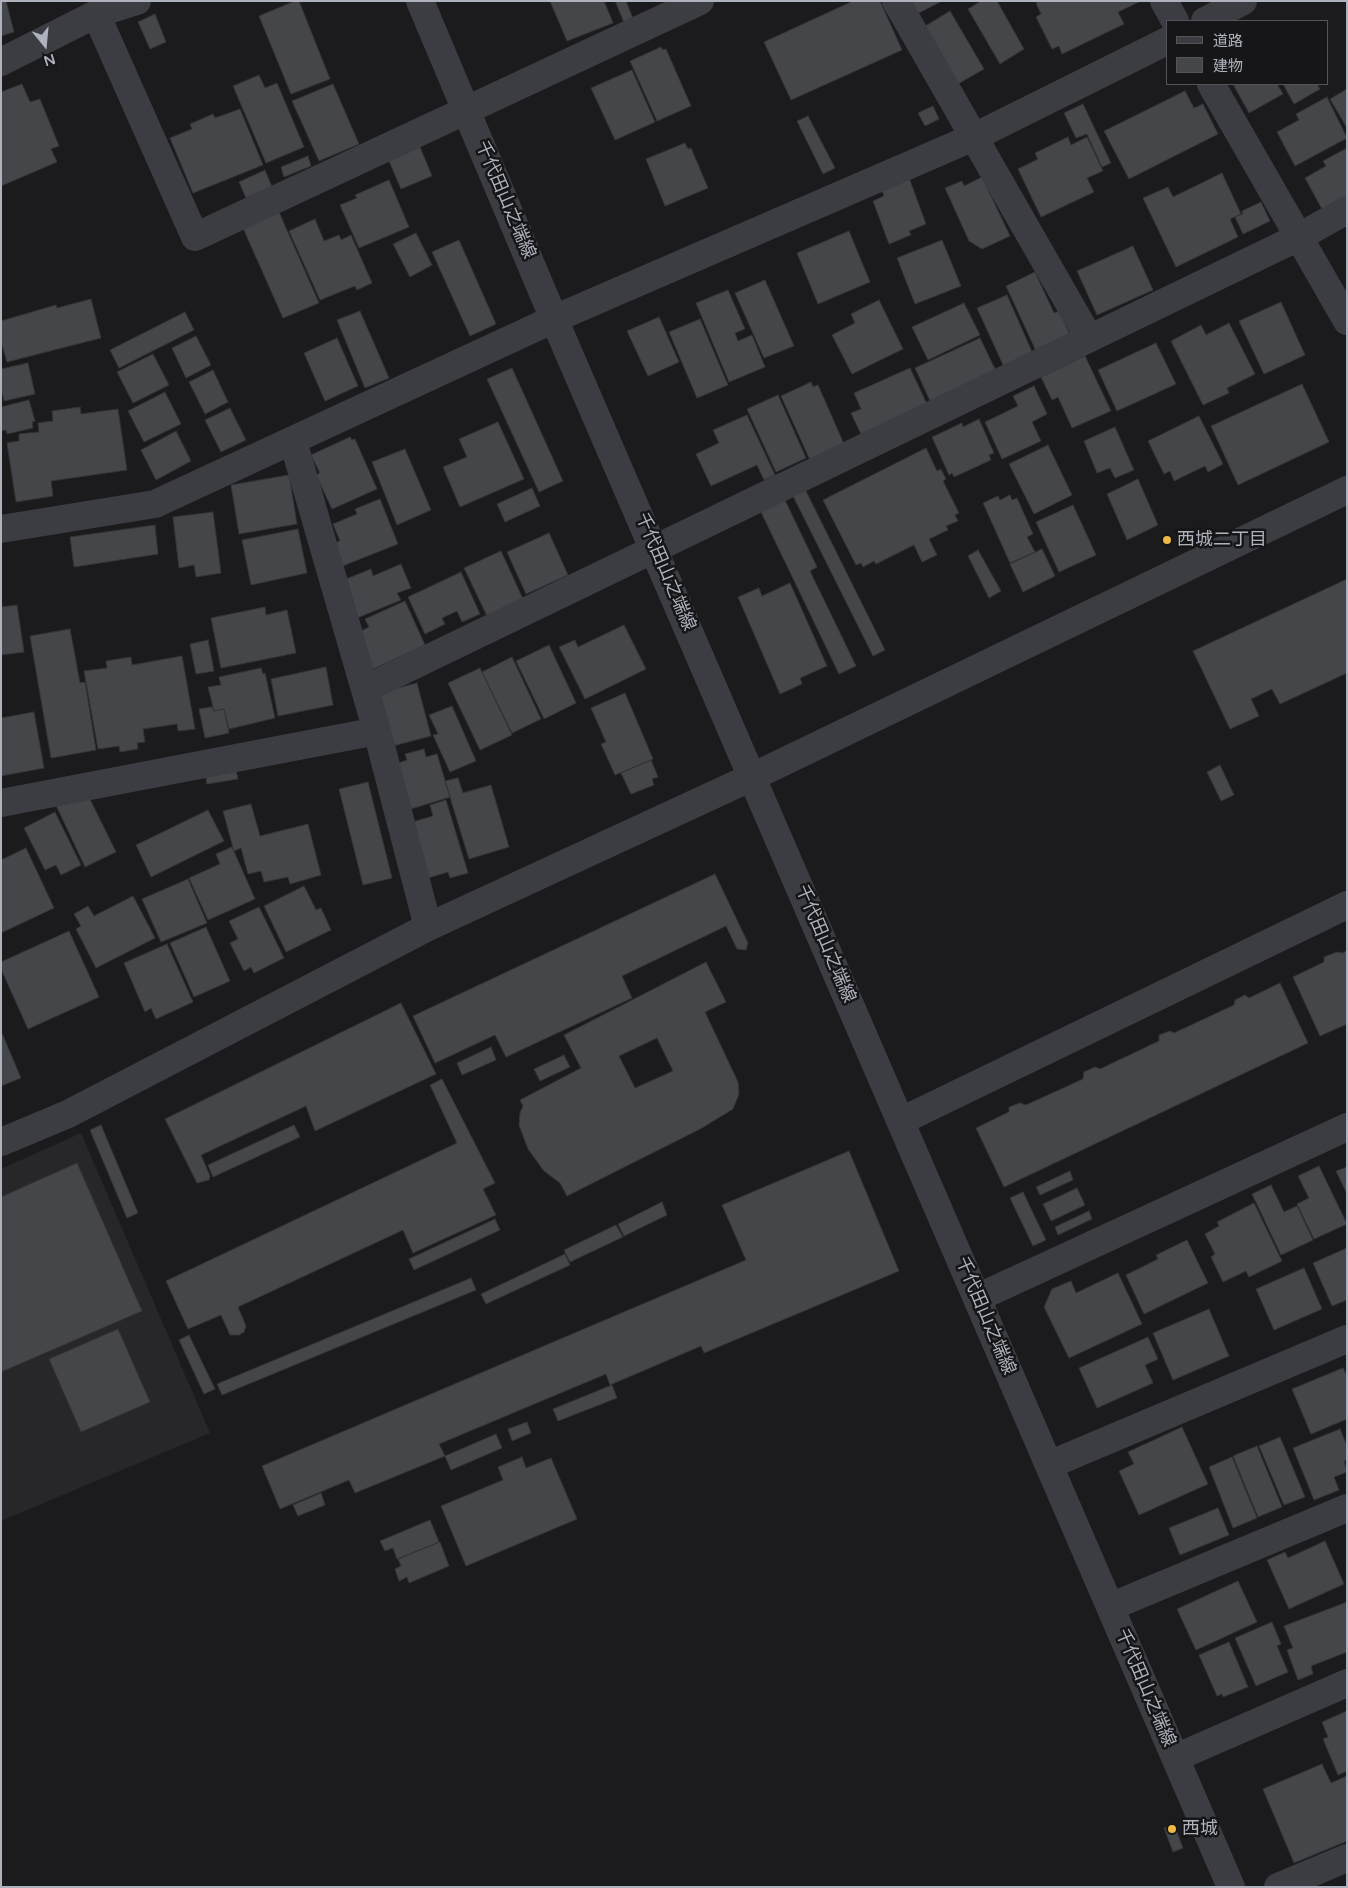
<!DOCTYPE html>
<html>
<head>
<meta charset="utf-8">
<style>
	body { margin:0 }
	#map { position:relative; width:1348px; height:1888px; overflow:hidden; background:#1b1b1d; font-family:"Varela Round","Noto Sans JP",sans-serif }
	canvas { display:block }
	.frame { position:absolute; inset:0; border:2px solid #aeb2bc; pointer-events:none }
	.legend { position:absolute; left:1166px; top:20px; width:162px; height:65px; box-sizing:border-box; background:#161618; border:1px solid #53545a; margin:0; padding:6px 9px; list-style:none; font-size:15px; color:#aeb2bc }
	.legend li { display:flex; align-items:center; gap:10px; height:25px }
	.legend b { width:25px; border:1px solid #53545a }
	.north { position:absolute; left:20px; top:20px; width:50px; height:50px; -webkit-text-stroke:4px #161618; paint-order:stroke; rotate:163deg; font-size:14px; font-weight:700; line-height:20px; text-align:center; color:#aeb2bc }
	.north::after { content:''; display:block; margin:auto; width:18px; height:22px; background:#aeb2bc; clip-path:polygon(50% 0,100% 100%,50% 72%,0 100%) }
</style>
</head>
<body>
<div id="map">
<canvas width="1348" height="1888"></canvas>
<div class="frame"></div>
<ul class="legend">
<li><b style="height:6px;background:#3c3d42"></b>道路</li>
<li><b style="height:14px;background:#45464a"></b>建物</li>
</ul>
<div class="north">N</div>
</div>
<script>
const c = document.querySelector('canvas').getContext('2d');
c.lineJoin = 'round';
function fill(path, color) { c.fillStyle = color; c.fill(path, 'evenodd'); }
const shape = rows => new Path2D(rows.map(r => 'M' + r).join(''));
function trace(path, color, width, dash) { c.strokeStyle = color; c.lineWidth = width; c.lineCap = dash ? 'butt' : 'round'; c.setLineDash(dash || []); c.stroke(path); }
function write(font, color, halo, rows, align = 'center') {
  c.font = font + ' "Varela Round","Noto Sans JP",sans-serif'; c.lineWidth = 5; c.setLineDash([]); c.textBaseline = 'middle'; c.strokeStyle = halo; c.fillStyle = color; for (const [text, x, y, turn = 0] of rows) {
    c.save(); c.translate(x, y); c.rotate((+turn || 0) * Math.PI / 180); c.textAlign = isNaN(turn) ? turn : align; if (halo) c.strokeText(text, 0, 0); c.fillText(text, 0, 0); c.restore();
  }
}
const built = shape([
	[81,1133,210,1433,1,1521,1,1169]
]);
const building = shape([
	[1,1,6,1,14,32,1,36,1,1],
	[295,1,299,1,330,79,291,94,259,16,295,1],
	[550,1,604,1,613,23,567,41,550,1],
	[615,1,626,1,634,21,625,25,615,1],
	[853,1,880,1,902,50,791,100,764,42,853,1],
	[908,1,942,1,915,15,908,1],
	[981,1,997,1,1024,49,1000,64,968,9,981,1],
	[1040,1,1139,1,1139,2,1118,12,1124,24,1062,54,1059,46,1052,49,1036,17,1041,14,1036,3,1040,1],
	[950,11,984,69,956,85,922,28,950,11],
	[155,14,166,42,150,49,138,22,155,14],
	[661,47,663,50,666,49,691,106,657,121,630,61,661,47],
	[632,70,655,122,615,140,591,88,632,70],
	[259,75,265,88,277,83,304,147,266,163,233,86,259,75],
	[22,84,30,102,40,99,59,146,51,149,57,162,1,186,1,92,22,84],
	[333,84,359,144,319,161,292,101,333,84],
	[1233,84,1277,84,1283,94,1249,113,1233,84],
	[1283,84,1317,84,1320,89,1294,104,1283,84],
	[1347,89,1347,128,1330,99,1347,89],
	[1185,91,1194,108,1203,104,1218,134,1129,179,1104,131,1185,91],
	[1327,97,1347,138,1295,166,1277,132,1299,120,1296,114,1327,97],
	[1083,104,1111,163,1102,167,1087,134,1076,138,1064,113,1083,104],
	[933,106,939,119,925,126,918,113,933,106],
	[240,109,263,165,193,193,170,138,192,129,190,124,213,114,215,118,240,109],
	[808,116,835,168,823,174,797,121,808,116],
	[1068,137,1071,145,1087,137,1103,171,1087,178,1094,192,1041,217,1018,169,1038,159,1035,153,1068,137],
	[685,143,688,149,691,148,708,188,665,206,646,159,685,143],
	[420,147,432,176,401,189,389,161,420,147],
	[1347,148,1347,198,1323,211,1305,178,1326,166,1323,161,1347,148],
	[308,156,311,166,284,177,281,167,308,156],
	[265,170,272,187,246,198,239,182,265,170],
	[1222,173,1241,214,1230,219,1238,237,1176,267,1143,198,1168,187,1173,197,1222,173],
	[908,175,926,224,909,231,911,235,889,244,873,201,884,196,880,185,908,175],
	[982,177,1010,236,982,249,969,241,945,188,962,181,964,186,982,177],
	[389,180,409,227,359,248,340,205,357,198,355,195,389,180],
	[1261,202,1270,221,1243,234,1235,217,1243,214,1242,211,1261,202],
	[279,212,319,303,283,318,243,228,279,212],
	[315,219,324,241,339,235,341,240,351,235,372,283,357,290,355,286,320,300,289,231,315,219],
	[849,231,870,282,818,304,797,253,849,231],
	[416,233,432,265,410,277,393,244,416,233],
	[459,240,496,324,470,336,432,252,459,240],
	[942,240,961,286,915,304,897,258,942,240],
	[1133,246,1153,290,1097,315,1077,271,1133,246],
	[1035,272,1054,313,1059,311,1070,335,1036,351,1006,286,1035,272],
	[765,280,794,346,764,358,735,293,765,280],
	[728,290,745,329,735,333,738,341,752,335,765,367,729,382,696,303,728,290],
	[1007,295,1033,354,1004,367,977,308,1007,295],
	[91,299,101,338,7,362,1,341,1,321,56,305,57,308,91,299],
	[879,300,903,349,852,374,832,335,855,323,851,314,879,300],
	[1281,302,1305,355,1264,374,1239,321,1281,302],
	[964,303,980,335,928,360,912,327,964,303],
	[360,311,389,378,365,388,337,320,360,311],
	[185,312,194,330,119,368,110,350,185,312],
	[659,317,679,362,648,376,627,331,659,317],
	[700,319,728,385,697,398,669,332,700,319],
	[1229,323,1255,374,1227,388,1229,393,1203,405,1171,341,1201,325,1206,335,1229,323],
	[196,336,211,365,186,378,172,348,196,336],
	[337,338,358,386,325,401,304,353,337,338],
	[980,338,996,371,931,403,915,368,980,338],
	[1156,343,1176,384,1117,411,1098,370,1156,343],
	[153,354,169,385,133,403,117,372,153,354],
	[1085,356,1111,411,1072,428,1058,397,1052,400,1041,377,1085,356],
	[28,363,35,394,4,401,1,387,1,369,28,363],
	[512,368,563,481,539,492,487,379,512,368],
	[910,368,927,404,861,434,851,413,861,409,854,393,910,368],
	[213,370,228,402,205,414,189,382,213,370],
	[811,382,813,387,818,385,844,444,810,460,781,396,811,382],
	[1302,384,1329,442,1238,485,1211,426,1302,384],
	[1034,386,1047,414,1032,422,1041,441,1002,459,985,422,1018,406,1013,396,1034,386],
	[165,392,181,424,144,442,128,411,165,392],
	[778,395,806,458,776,472,747,409,778,395],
	[29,400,35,421,32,422,33,428,7,434,6,430,1,431,1,407,29,400],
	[80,407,81,414,118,409,127,470,51,481,53,496,16,502,7,443,19,441,19,434,39,432,38,423,53,421,52,411,80,407],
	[230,408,246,440,221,452,205,420,230,408],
	[747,415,775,475,764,480,757,465,711,486,696,454,719,443,713,430,747,415],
	[1199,416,1223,464,1208,472,1205,466,1174,481,1170,471,1164,474,1148,441,1199,416],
	[979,419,994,453,989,455,991,460,954,477,952,473,949,475,932,437,962,423,963,427,979,419],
	[498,422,524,479,460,507,443,467,467,457,459,439,498,422],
	[1115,427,1134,470,1115,478,1110,468,1097,473,1084,441,1115,427],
	[176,431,191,461,156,480,141,450,176,431],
	[350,437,352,440,355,439,377,489,332,509,316,475,320,473,311,455,350,437],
	[1048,445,1072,495,1034,514,1009,464,1048,445],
	[926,448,937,471,941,469,946,479,943,481,959,513,955,515,958,521,946,526,948,530,929,539,937,555,922,562,914,545,876,564,874,561,863,567,861,563,856,565,823,500,926,448],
	[405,449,431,510,397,525,372,462,405,449],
	[289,475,297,524,239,534,231,485,289,475],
	[1138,479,1158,525,1127,540,1107,494,1138,479],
	[804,487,885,650,873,656,792,494,804,487],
	[532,488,540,506,505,522,497,504,532,488],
	[1010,495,1012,500,1017,498,1033,534,1027,537,1035,552,1010,563,983,503,998,496,1000,500,1010,495],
	[784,498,817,567,810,571,856,666,839,674,760,510,784,498],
	[380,499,398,544,340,567,330,545,340,541,333,524,357,514,355,509,380,499],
	[1073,505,1096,555,1059,572,1036,522,1073,505],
	[213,512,221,573,196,577,194,565,179,568,173,517,213,512],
	[155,525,158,554,74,567,70,537,155,525],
	[298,529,307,573,251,585,242,540,298,529],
	[549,533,568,575,526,594,507,552,549,533],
	[1042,549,1055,576,1023,592,1010,564,1042,549],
	[978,550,1001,591,989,598,968,556,978,550],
	[501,551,523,599,487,616,464,568,501,551],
	[401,564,411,588,397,593,401,600,357,618,341,581,371,569,373,576,401,564],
	[461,572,480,614,462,622,457,611,442,618,445,624,425,634,408,597,461,572],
	[1347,579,1347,673,1280,704,1272,689,1251,699,1259,716,1230,729,1193,651,1347,579],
	[790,583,827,666,800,678,802,684,780,694,738,597,759,588,762,596,790,583],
	[405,601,425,645,367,672,351,636,369,627,365,619,405,601],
	[17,605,24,652,1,655,1,607,17,605],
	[265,607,266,615,287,610,296,653,221,668,211,618,265,607],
	[624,625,646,669,585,699,559,647,575,640,578,647,624,625],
	[70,629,80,683,85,682,96,750,51,758,30,636,70,629],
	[208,640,214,671,196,674,190,644,208,640],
	[549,645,576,703,544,719,516,661,549,645],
	[182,656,195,729,178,731,177,724,143,729,145,742,137,743,138,749,120,752,119,746,98,749,84,671,107,668,106,661,131,657,132,665,182,656],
	[512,657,541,719,512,733,482,672,512,657],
	[326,667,333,705,278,716,271,679,326,667],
	[261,668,263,674,265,673,275,718,229,729,224,709,214,711,208,687,221,685,219,677,261,668],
	[480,668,512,735,480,750,448,683,480,668],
	[417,683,431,736,389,747,375,694,417,683],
	[625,693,653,759,615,775,601,744,606,742,591,708,625,693],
	[452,706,476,761,450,772,433,735,438,734,429,715,452,706],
	[212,707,214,711,224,709,229,733,205,738,199,709,212,707],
	[34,712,44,768,1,776,1,718,34,712],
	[424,749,426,757,437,754,450,797,401,812,387,767,407,760,405,754,424,749],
	[651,760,658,777,652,779,654,785,631,794,621,773,651,760],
	[234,761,238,779,207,784,204,767,234,761],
	[1220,765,1234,795,1221,801,1207,772,1220,765],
	[458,778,463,793,491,785,509,847,469,859,445,781,458,778],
	[368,782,392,878,363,885,339,789,368,782],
	[85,789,116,852,85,867,55,803,85,789],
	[446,800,468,873,450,878,448,872,418,881,402,825,433,816,430,805,446,800],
	[251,804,260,836,308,824,321,875,290,884,288,877,264,882,261,871,248,874,241,848,234,851,223,811,251,804],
	[208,810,224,841,151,877,136,845,208,810],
	[55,812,81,865,61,875,56,865,45,870,24,828,55,812],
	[232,847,255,899,208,920,189,878,220,864,216,854,232,847],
	[26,848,54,908,1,933,1,860,26,848],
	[715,874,748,943,746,950,737,949,726,926,622,976,632,998,506,1057,495,1035,435,1063,413,1016,715,874],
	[188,879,207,923,161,942,142,899,188,879],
	[304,886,316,910,321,908,331,930,286,952,264,906,304,886],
	[133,896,155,938,96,968,76,929,81,926,74,914,88,906,94,916,133,896],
	[259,907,284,958,254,973,251,967,244,971,230,943,238,939,229,921,259,907],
	[206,927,230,981,194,997,170,943,206,927],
	[69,931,99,997,28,1029,1,969,1,962,69,931],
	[167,944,193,1002,156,1019,151,1008,145,1012,124,963,167,944],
	[1347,951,1347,1024,1320,1036,1293,977,1324,962,1324,957,1337,952,1342,953,1347,951],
	[706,962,726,1002,705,1012,738,1082,739,1094,733,1109,702,1128,567,1196,560,1183,544,1171,528,1149,519,1125,520,1113,523,1106,520,1100,581,1068,564,1035,706,962],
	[657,1038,673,1071,635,1088,619,1056,657,1038],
	[1280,983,1308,1043,1004,1187,976,1128,1009,1112,1009,1107,1020,1103,1026,1105,1083,1079,1084,1072,1095,1067,1100,1069,1159,1041,1159,1035,1170,1031,1174,1033,1234,1005,1235,1000,1245,995,1249,998,1280,983],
	[401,1003,436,1074,315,1131,306,1106,201,1155,210,1176,209,1180,197,1183,165,1119,401,1003],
	[1,1031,21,1078,1,1086,1,1031],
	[491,1047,496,1060,462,1075,457,1063,491,1047],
	[564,1055,570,1067,540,1081,534,1069,564,1055],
	[442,1079,495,1183,483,1189,496,1215,413,1253,403,1230,238,1307,246,1326,244,1332,239,1335,230,1335,221,1315,188,1329,166,1281,457,1143,430,1085,442,1079],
	[101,1125,138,1213,127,1218,90,1130,101,1125],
	[294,1125,300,1137,213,1177,208,1165,294,1125],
	[849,1151,899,1271,704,1353,701,1346,610,1385,606,1374,439,1444,445,1456,355,1493,349,1480,280,1509,262,1466,746,1260,722,1205,849,1151],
	[77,1163,142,1311,1,1372,1,1197,77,1163],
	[1319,1166,1347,1224,1314,1239,1297,1204,1309,1198,1298,1176,1319,1166],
	[1347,1167,1347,1194,1336,1171,1347,1167],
	[1070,1171,1073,1180,1040,1195,1036,1187,1070,1171],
	[1271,1185,1284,1212,1297,1206,1313,1240,1281,1255,1252,1194,1271,1185],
	[1077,1188,1085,1205,1051,1221,1043,1204,1077,1188],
	[1023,1192,1046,1240,1033,1246,1010,1198,1023,1192],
	[662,1202,667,1215,624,1236,618,1224,662,1202],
	[1254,1203,1282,1261,1249,1277,1246,1271,1223,1282,1211,1257,1215,1254,1205,1234,1219,1226,1217,1222,1254,1203],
	[1089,1211,1092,1219,1058,1235,1055,1227,1089,1211],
	[495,1219,500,1230,414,1270,409,1259,495,1219],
	[616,1225,623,1237,570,1262,564,1250,616,1225],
	[1187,1240,1208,1283,1144,1314,1126,1275,1158,1259,1156,1255,1187,1240],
	[1347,1248,1347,1300,1332,1306,1313,1263,1347,1248],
	[565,1254,570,1265,486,1304,481,1294,565,1254],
	[1304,1268,1322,1309,1274,1330,1256,1289,1304,1268],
	[1118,1273,1142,1324,1069,1358,1044,1307,1052,1289,1071,1281,1076,1293,1118,1273],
	[471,1278,476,1290,222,1395,217,1384,471,1278],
	[1209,1309,1229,1356,1173,1380,1153,1333,1209,1309],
	[118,1329,150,1402,81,1432,49,1359,118,1329],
	[189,1335,215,1389,204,1394,179,1340,189,1335],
	[1148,1337,1158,1359,1145,1365,1153,1383,1097,1408,1079,1368,1148,1337],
	[1343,1368,1347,1376,1347,1419,1311,1434,1292,1389,1343,1368],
	[612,1385,617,1398,558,1421,553,1409,612,1385],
	[527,1422,531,1433,512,1441,508,1429,527,1422],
	[1182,1427,1208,1484,1139,1515,1119,1471,1134,1464,1128,1452,1182,1427],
	[1340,1429,1347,1446,1347,1460,1344,1461,1347,1472,1334,1477,1339,1490,1314,1500,1293,1448,1340,1429],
	[496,1434,502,1448,451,1470,445,1456,496,1434],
	[1280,1437,1305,1497,1284,1505,1259,1446,1280,1437],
	[1257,1446,1282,1507,1258,1517,1233,1456,1257,1446],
	[522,1457,526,1468,551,1458,577,1519,466,1566,441,1506,503,1480,498,1467,522,1457],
	[1232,1457,1257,1518,1233,1528,1209,1467,1232,1457],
	[321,1493,325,1505,298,1516,293,1505,321,1493],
	[1218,1508,1229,1535,1180,1555,1169,1528,1218,1508],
	[430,1520,439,1542,397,1559,393,1548,385,1551,380,1541,430,1520],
	[1325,1541,1344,1584,1289,1609,1267,1560,1285,1552,1288,1558,1325,1541],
	[440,1542,449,1566,409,1583,407,1577,399,1581,395,1569,401,1566,398,1559,440,1542],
	[1238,1581,1257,1622,1196,1650,1177,1609,1238,1581],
	[1347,1602,1347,1652,1311,1666,1313,1674,1298,1680,1287,1650,1293,1648,1284,1626,1347,1602],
	[1272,1622,1281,1644,1277,1646,1288,1672,1256,1686,1235,1638,1272,1622],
	[1229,1642,1248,1687,1223,1697,1222,1694,1217,1696,1199,1655,1229,1642],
	[1347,1711,1347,1771,1338,1775,1323,1739,1328,1737,1322,1722,1347,1711],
	[1322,1764,1331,1783,1347,1776,1347,1841,1294,1863,1263,1789,1322,1764],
	[1174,1824,1183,1848,1173,1852,1164,1828,1174,1824]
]);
const minor = shape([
	[420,1,554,319,1231,1887],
	[896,1,1089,338],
	[1164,1,1175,21],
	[96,14,195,237,700,1],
	[1205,21,1243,1],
	[1,62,96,14,137,1],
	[1211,84,1347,321],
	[293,441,377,731,428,927],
	[1,529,155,504,554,319,974,137,1167,41],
	[365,689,1299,237,1347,210],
	[1,803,377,731],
	[901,1121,1347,905],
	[1,1142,68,1114,428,927,752,777,1347,490],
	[977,1298,1347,1127],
	[1049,1465,1347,1339],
	[1110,1607,1347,1508],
	[1175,1758,1347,1683],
	[1278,1887,1347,1858]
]);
const markers = [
	[1167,540,5,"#edba43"],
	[1172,1829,5,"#edba43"]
];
const streetNames = [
	["千代田山之端線",505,200,67],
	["千代田山之端線",665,572,67],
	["千代田山之端線",825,944,67],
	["千代田山之端線",985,1316,67],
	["千代田山之端線",1145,1688,67]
];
const poiNames = [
	["西城二丁目",1177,540],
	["西城",1182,1829]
];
fill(built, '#27272a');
fill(building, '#45464a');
trace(building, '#353539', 1);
trace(minor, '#3c3d42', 28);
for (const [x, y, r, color] of markers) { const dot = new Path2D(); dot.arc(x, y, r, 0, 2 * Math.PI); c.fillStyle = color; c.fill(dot); trace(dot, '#161618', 2); }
write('18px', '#aeb2bc', '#161618', streetNames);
write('18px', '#aeb2bc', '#161618', poiNames, 'left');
</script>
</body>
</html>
